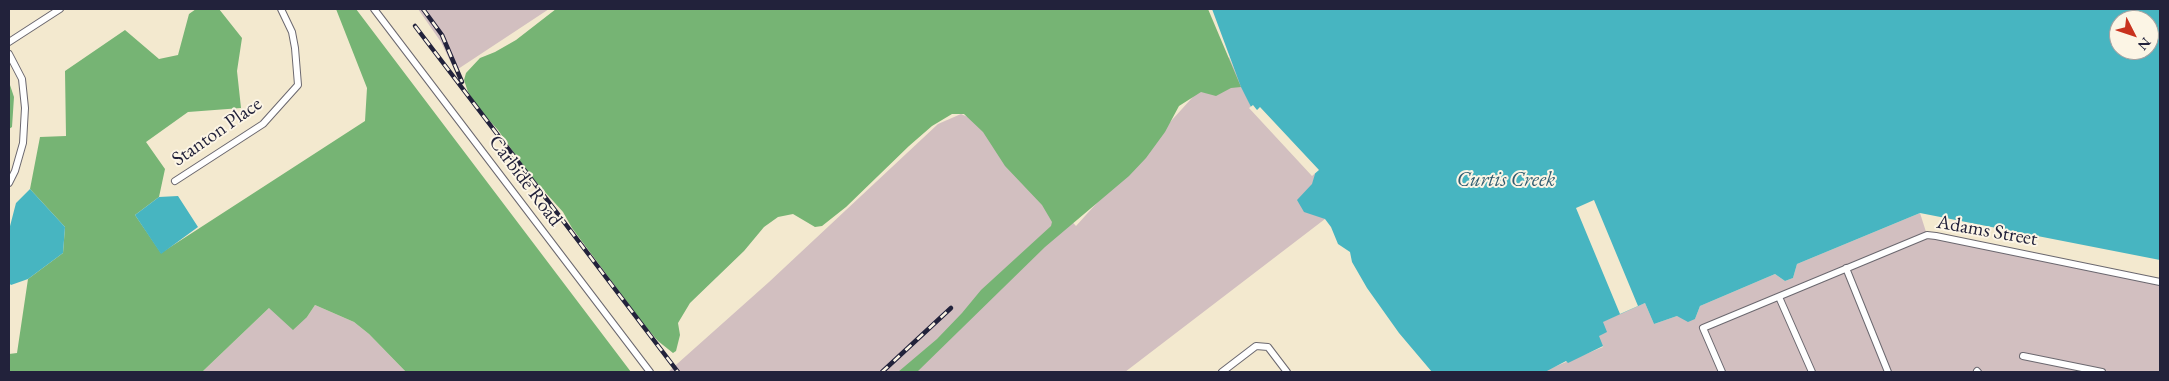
<!DOCTYPE html>
<html>
<head>
<meta charset="utf-8">
<style>
	body { margin:0 }
	#map { position:relative; width:2169px; height:381px; overflow:hidden; background:#f3e9cf; font-family:"EB Garamond",serif }
	canvas { display:block }
	.frame { position:absolute; inset:0; border:10px solid #22223b; pointer-events:none }
	.north { position:absolute; left:2109px; top:10px; width:50px; height:50px; box-sizing:border-box; background:#fcf5e5; border:1px solid #a5a1a1; border-radius:50%; rotate:131deg; font-size:14px; font-weight:700; line-height:20px; text-align:center; color:#22223b }
	.north::after { content:''; display:block; margin:auto; width:18px; height:22px; background:#c8321e; clip-path:polygon(50% 0,100% 100%,50% 72%,0 100%) }
</style>
</head>
<body>
<div id="map">
<canvas width="2169" height="381"></canvas>
<div class="frame"></div>
<div class="north">N</div>
</div>
<script>
const c = document.querySelector('canvas').getContext('2d');
c.lineJoin = 'round';
function fill(path, color) { c.fillStyle = color; c.fill(path, 'evenodd'); }
const shape = rows => new Path2D(rows.map(r => 'M' + r).join(''));
function trace(path, color, width, dash) { c.strokeStyle = color; c.lineWidth = width; c.lineCap = dash ? 'butt' : 'round'; c.setLineDash(dash || []); c.stroke(path); }
function write(font, color, halo, rows, align = 'center') {
  c.font = font + ' "EB Garamond",serif'; c.lineWidth = 4; c.setLineDash([]); c.textBaseline = 'middle'; c.strokeStyle = halo; c.fillStyle = color; for (const [text, x, y, turn = 0] of rows) {
    c.save(); c.translate(x, y); c.rotate((+turn || 0) * Math.PI / 180); c.textAlign = isNaN(turn) ? turn : align; if (halo) c.strokeText(text, 0, 0); c.fillText(text, 0, 0); c.restore();
  }
}
const industrial = shape([
	[418,9,549,9,455,71,441,42],
	[1229,57,1251,107,1319,170,1325,219,1125,372,668,372,769,282,938,124,961,114,986,125,1076,226],
	[1920,213,1927,235,2160,282,2160,372,1544,371,1603,347,1598,336,1602,322,1645,303,1654,324,1677,316,1695,319,1700,306,1775,274,1785,281,1793,278,1797,264],
	[315,305,354,322,369,334,406,372,202,372,269,308,307,317]
]);
const forest = shape([
	[196,9,219,9,242,38,237,71,241,108,188,112,146,142,165,169,159,197,135,215,161,253,365,121,367,88,336,9,356,9,631,372,406,372,369,334,354,322,315,305,307,317,293,330,269,308,202,372,9,372,9,354,17,353,28,279,63,253,65,227,30,189,40,137,66,136,65,71,125,30,159,59,178,55,189,14],
	[556,9,1208,9,1241,87,1231,88,1216,96,1201,92,1179,106,1165,132,1146,158,1129,176,1045,247,917,372,898,372,937,339,962,313,981,290,1051,226,1052,222,1042,205,1005,166,983,132,964,114,952,114,932,126,909,146,846,207,822,226,815,227,793,214,778,217,764,227,744,251,690,303,678,323,680,335,676,351,673,353,658,341,645,326,572,228,563,212,528,173,498,130,479,109,468,92,464,80,466,73,480,58,495,52,516,40],
	[9,82,14,97,12,127,9,129]
]);
const water = shape([
	[1212,9,2160,9,2160,260,1920,213,1797,264,1793,278,1785,281,1775,274,1700,306,1695,319,1688,322,1677,316,1654,324,1645,303,1603,322,1607,332,1599,336,1603,346,1568,363,1566,361,1545,372,1432,372,1399,333,1367,288,1352,262,1350,252,1338,244,1331,227,1325,219,1304,212,1297,200,1312,184,1315,174,1251,107,1241,87],
	[2119,20,2149,20,2149,50,2119,50],
	[30,189,65,227,63,253,28,279,11,285,9,283,9,230,16,203],
	[178,196,198,227,161,254,135,215,159,197]
]);
const pier = shape([
	[1253,105,1257,110,1260,107,1319,170,1312,176,1249,108],
	[1594,200,1638,306,1620,314,1576,208]
]);
const minor = shape([
	[374,9,650,372],
	[9,42,60,9],
	[9,54,22,79,25,108,23,143,15,171,9,183],
	[175,181,263,124,298,85,295,48,292,32,281,9],
	[1846,268,1888,372],
	[1779,297,1812,372],
	[2023,356,2102,372],
	[1977,371,1978,372],
	[1222,372,1256,346,1268,347,1287,372],
	[1722,372,1703,328,1927,235,1936,236,2160,282]
]);
const rail = shape([
	[423,9,442,35,462,82],
	[415,26,678,372],
	[882,372,951,308]
]);
const streetNames = [
	["Stanton Place",217,132,-35],
	["Carbide Road",525,181,53],
	["Adams Street",1987,231,10]
];
const waterNames = [
	["Curtis Creek",1506,180]
];
fill(industrial, '#d2bfc0');
fill(forest, '#76b474');
fill(water, '#47b5c1');
fill(pier, '#f3e9cf');
trace(minor, '#6b686f', 8);
trace(minor, '#fff', 6);
trace(rail, '#22223b', 4.5);
trace(rail, '#fcf5e5', 2.5, [8]);
write('20px', '#22223b', '#fcf5e5', streetNames);
write('italic 21px', '#315d71', '#fcf5e5', waterNames);
</script>
</body>
</html>
